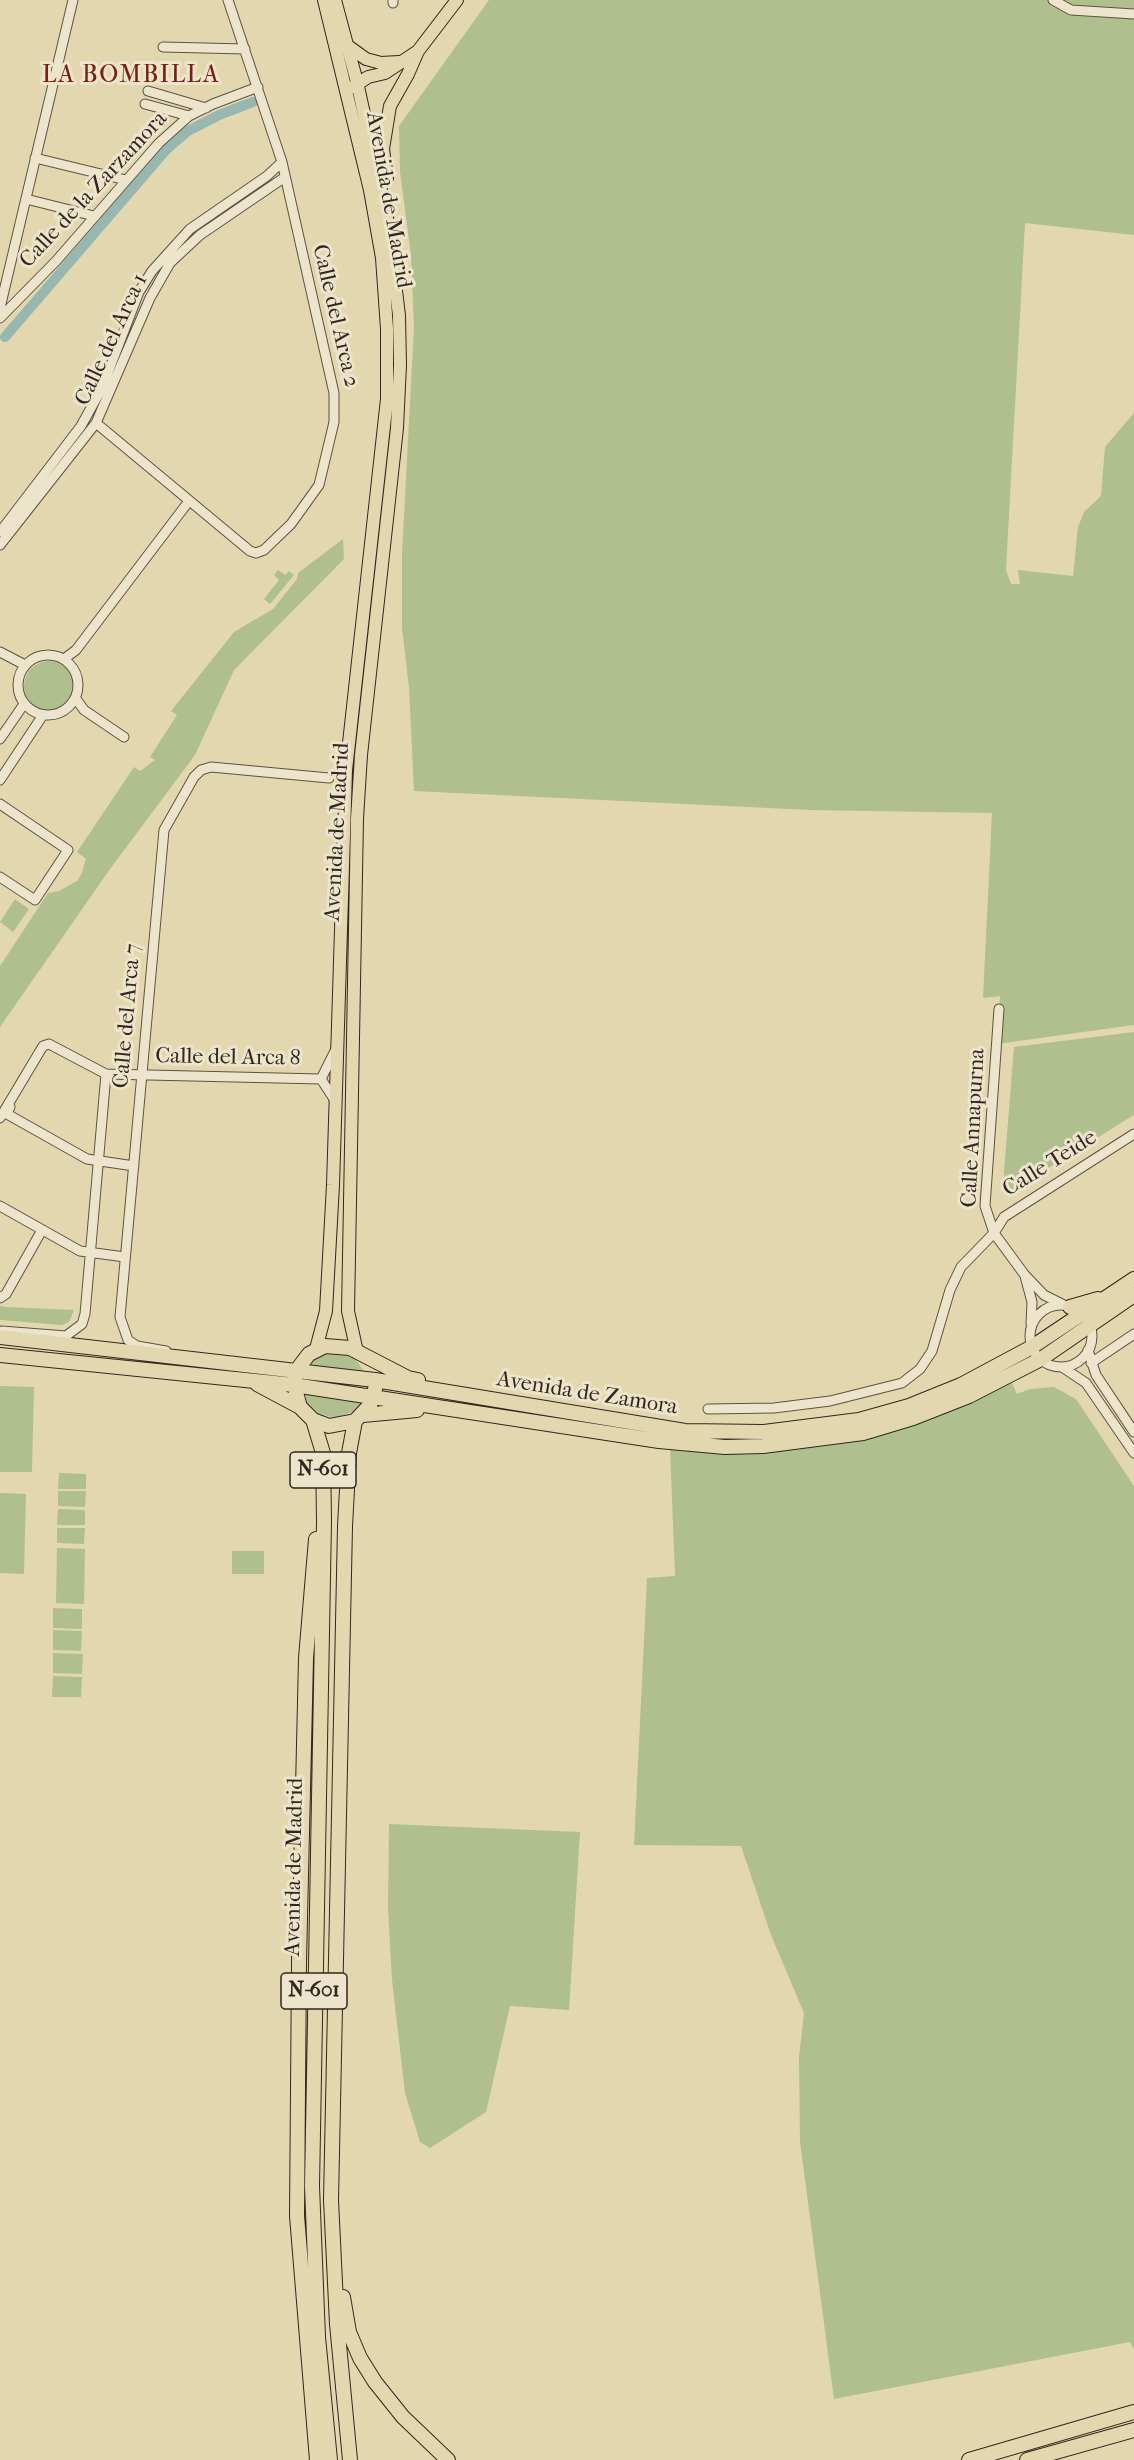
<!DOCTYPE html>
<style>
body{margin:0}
canvas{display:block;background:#e3d7af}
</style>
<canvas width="1134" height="2460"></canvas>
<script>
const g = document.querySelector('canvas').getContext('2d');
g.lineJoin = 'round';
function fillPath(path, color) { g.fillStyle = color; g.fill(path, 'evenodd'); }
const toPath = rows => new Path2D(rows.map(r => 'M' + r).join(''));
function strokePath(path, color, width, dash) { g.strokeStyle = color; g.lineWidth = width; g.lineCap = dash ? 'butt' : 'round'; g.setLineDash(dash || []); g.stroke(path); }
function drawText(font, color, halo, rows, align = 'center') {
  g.font = font + ' "IM FELL French Canon",serif'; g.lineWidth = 6; g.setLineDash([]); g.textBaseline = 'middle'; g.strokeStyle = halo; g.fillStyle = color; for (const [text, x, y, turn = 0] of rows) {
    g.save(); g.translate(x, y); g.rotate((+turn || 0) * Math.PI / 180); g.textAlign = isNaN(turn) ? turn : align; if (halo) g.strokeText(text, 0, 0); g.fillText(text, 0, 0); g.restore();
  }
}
fillPath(toPath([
 [489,0,1134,0,1134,235,1025,223,1006,570,1011,584,1020,584,1018,570,1073,576,1078,527,1084,512,1101,496,1105,447,1134,413,1134,1025,997,1044,1000,996,983,998,992,813,810,810,414,791,409,687,402,628,402,553,414,327,411,255,400,172,399,126],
 [343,539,344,559,234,670,195,755,110,869,0,1027,0,966,48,893,59,891,77,881,81,875,86,859,77,852,134,767,140,771,155,760,150,757,177,715,171,711,234,632,273,609,297,579,298,573],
 [278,570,285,575,289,571,294,575,270,604,264,599,279,580,274,575],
 '24 686a25 25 0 1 1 50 0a25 25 0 1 1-50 0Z',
 [15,899,29,909,13,932,0,922],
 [1134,1032,1134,1115,1005,1195,1004,1172,1014,1047],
 [0,1306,7,1307,74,1310,69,1322,62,1325,0,1320],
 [329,1351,348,1354,355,1358,367,1376,307,1367,310,1362],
 [1012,1383,1017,1394,1030,1389,1054,1387,1076,1399,1134,1486,1134,2350,1130,2342,834,2399,800,2142,799,2057,804,2013,771,1935,741,1846,634,1845,647,1578,675,1576,670,1448,702,1451,782,1451,849,1441,904,1427,956,1409],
 [0,1386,34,1387,32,1472,0,1472],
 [305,1391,365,1399,355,1411,335,1418,317,1413,307,1404],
 [59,1473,86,1474,86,1489,58,1489],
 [58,1491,86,1491,85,1507,58,1506],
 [0,1493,26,1494,24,1574,0,1573],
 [58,1509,85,1510,85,1525,57,1525],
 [57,1528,85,1528,84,1544,57,1543],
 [57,1548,85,1549,84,1604,56,1603],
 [232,1551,264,1551,264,1574,232,1574],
 [53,1608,82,1609,82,1629,53,1628],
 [53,1630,82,1631,81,1651,53,1650],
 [53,1653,83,1654,82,1674,53,1673],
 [53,1676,82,1677,81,1697,52,1697],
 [389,1824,580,1832,569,2010,510,2006,486,2112,430,2148,420,2142,405,2093,392,1980,388,1910]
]), '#afbf8e');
strokePath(toPath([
 [5,337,166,150,188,131,219,115,253,102]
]), '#96b8b1', 10);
const minor = toPath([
 [393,0,393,3],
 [1053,0,1071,10,1134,14],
 [163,47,245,49],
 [148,91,206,108],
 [145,104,189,116],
 [35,158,126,180],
 [26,199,94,216],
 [0,308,73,0],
 [0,318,56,261,159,143,189,116,213,104,258,87],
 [96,423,250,551,256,553,264,550,291,524,319,485,334,422,334,393,282,162,228,0],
 [0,532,81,426,102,388,139,292,152,271,190,229,267,176,282,162],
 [0,545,96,423,150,298,170,263,200,235,285,177],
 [0,652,25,665],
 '18 685a30 30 0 1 1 60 0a30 30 0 1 1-60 0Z',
 [64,659,76,650,189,501],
 [76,699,84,710,124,737],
 [0,739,24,704],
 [0,780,43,715],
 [0,804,68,850,35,900,0,877],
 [999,1009,985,1206,994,1233,1024,1274,1044,1295,1066,1306],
 [321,1079,336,1049],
 [321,1079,336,1102],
 [10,1107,7,1114,87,1159,134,1166],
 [0,1118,43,1046,49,1044,106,1074,321,1079],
 [0,1206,80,1251,125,1257],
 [1025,1276,1032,1302,1031,1324],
 [0,1298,6,1294,42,1230],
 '1030 1336a31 31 0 1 1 62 0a31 31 0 1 1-62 0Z',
 [2,1331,66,1336,82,1324,85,1314,106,1074],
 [1088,1350,1096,1375,1134,1432],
 [166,1351,137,1346,128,1340,120,1317,164,830,194,777,201,770,211,767,329,778],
 [1091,1363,1134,1334],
 [1062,1367,1086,1383,1134,1453],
 [708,1409,774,1408,830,1401,902,1383,920,1369,932,1351,950,1290,961,1267,994,1233,1004,1217,1134,1134]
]);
const major = toPath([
 [335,0,357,82,387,218,399,315,400,365,397,428,361,755,357,819,348,1311,357,1352],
 [348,46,366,59,381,63,399,62],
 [353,87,368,77,385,73,418,51],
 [387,178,383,149,390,106,408,74,418,51,457,0],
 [316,1349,326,1311,333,1185,346,770,387,399,387,329,382,258,370,190,324,0]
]);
const highway = toPath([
 [1070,1307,1098,1299],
 [0,1337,375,1380,685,1431,764,1432,859,1420,909,1406,961,1385,1032,1347,1134,1279],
 [0,1355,294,1385,659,1441,725,1447,763,1446,863,1433,913,1418,969,1396,1041,1359,1134,1295],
 [257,1384,300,1407,313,1420,329,1426,355,1421,370,1405,375,1389],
 [300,1407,294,1385,296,1371,309,1354,325,1346,350,1348,408,1378,418,1380],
 [363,1415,417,1410],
 [313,1420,323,1453,324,1521,312,2186,318,2337,330,2460],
 [316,1539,306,1658,299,1962,297,2216,317,2460],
 [343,2297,349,2332,360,2358,375,2382,403,2417,448,2460],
 [350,2460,337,2324,331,2200,345,1526,349,1453,355,1421],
 [969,2460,1134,2412],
 [1027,2460,1134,2430]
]);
strokePath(minor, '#5e5243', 11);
strokePath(major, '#32261f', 14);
strokePath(highway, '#32261f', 16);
strokePath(minor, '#ede5cb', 9);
strokePath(major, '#e3d7af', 12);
strokePath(highway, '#e3d7af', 14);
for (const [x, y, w] of [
 [323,1470,66],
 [314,1991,66]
]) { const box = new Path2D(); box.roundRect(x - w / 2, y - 18, w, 36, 4.5); g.fillStyle = '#ede5cb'; g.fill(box); strokePath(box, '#32261f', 1.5); }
drawText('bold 21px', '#32261f', null, [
 ["N-601",323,1470],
 ["N-601",314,1991]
]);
drawText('22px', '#32261f', '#ede5cb', [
 ["Calle de la Zarzamora",94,190,-47],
 ["Avenida de Madrid",388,200,80],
 ["Calle del Arca 2",335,316,77],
 ["Calle del Arca 1",112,340,-65],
 ["Avenida de Madrid",338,832,-87],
 ["Calle del Arca 7",128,1016,-85],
 ["Calle del Arca 8",228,1058,1],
 ["Calle Annapurna",974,1128,-87],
 ["Calle Teide",1050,1164,-32],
 ["Avenida de Zamora",587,1394,9],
 ["Avenida de Madrid",295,1867,-89]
]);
g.letterSpacing = '1.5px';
drawText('24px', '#7a1f14', '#ede5cb', [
 ["LA BOMBILLA",131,76]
]);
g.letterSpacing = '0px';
</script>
